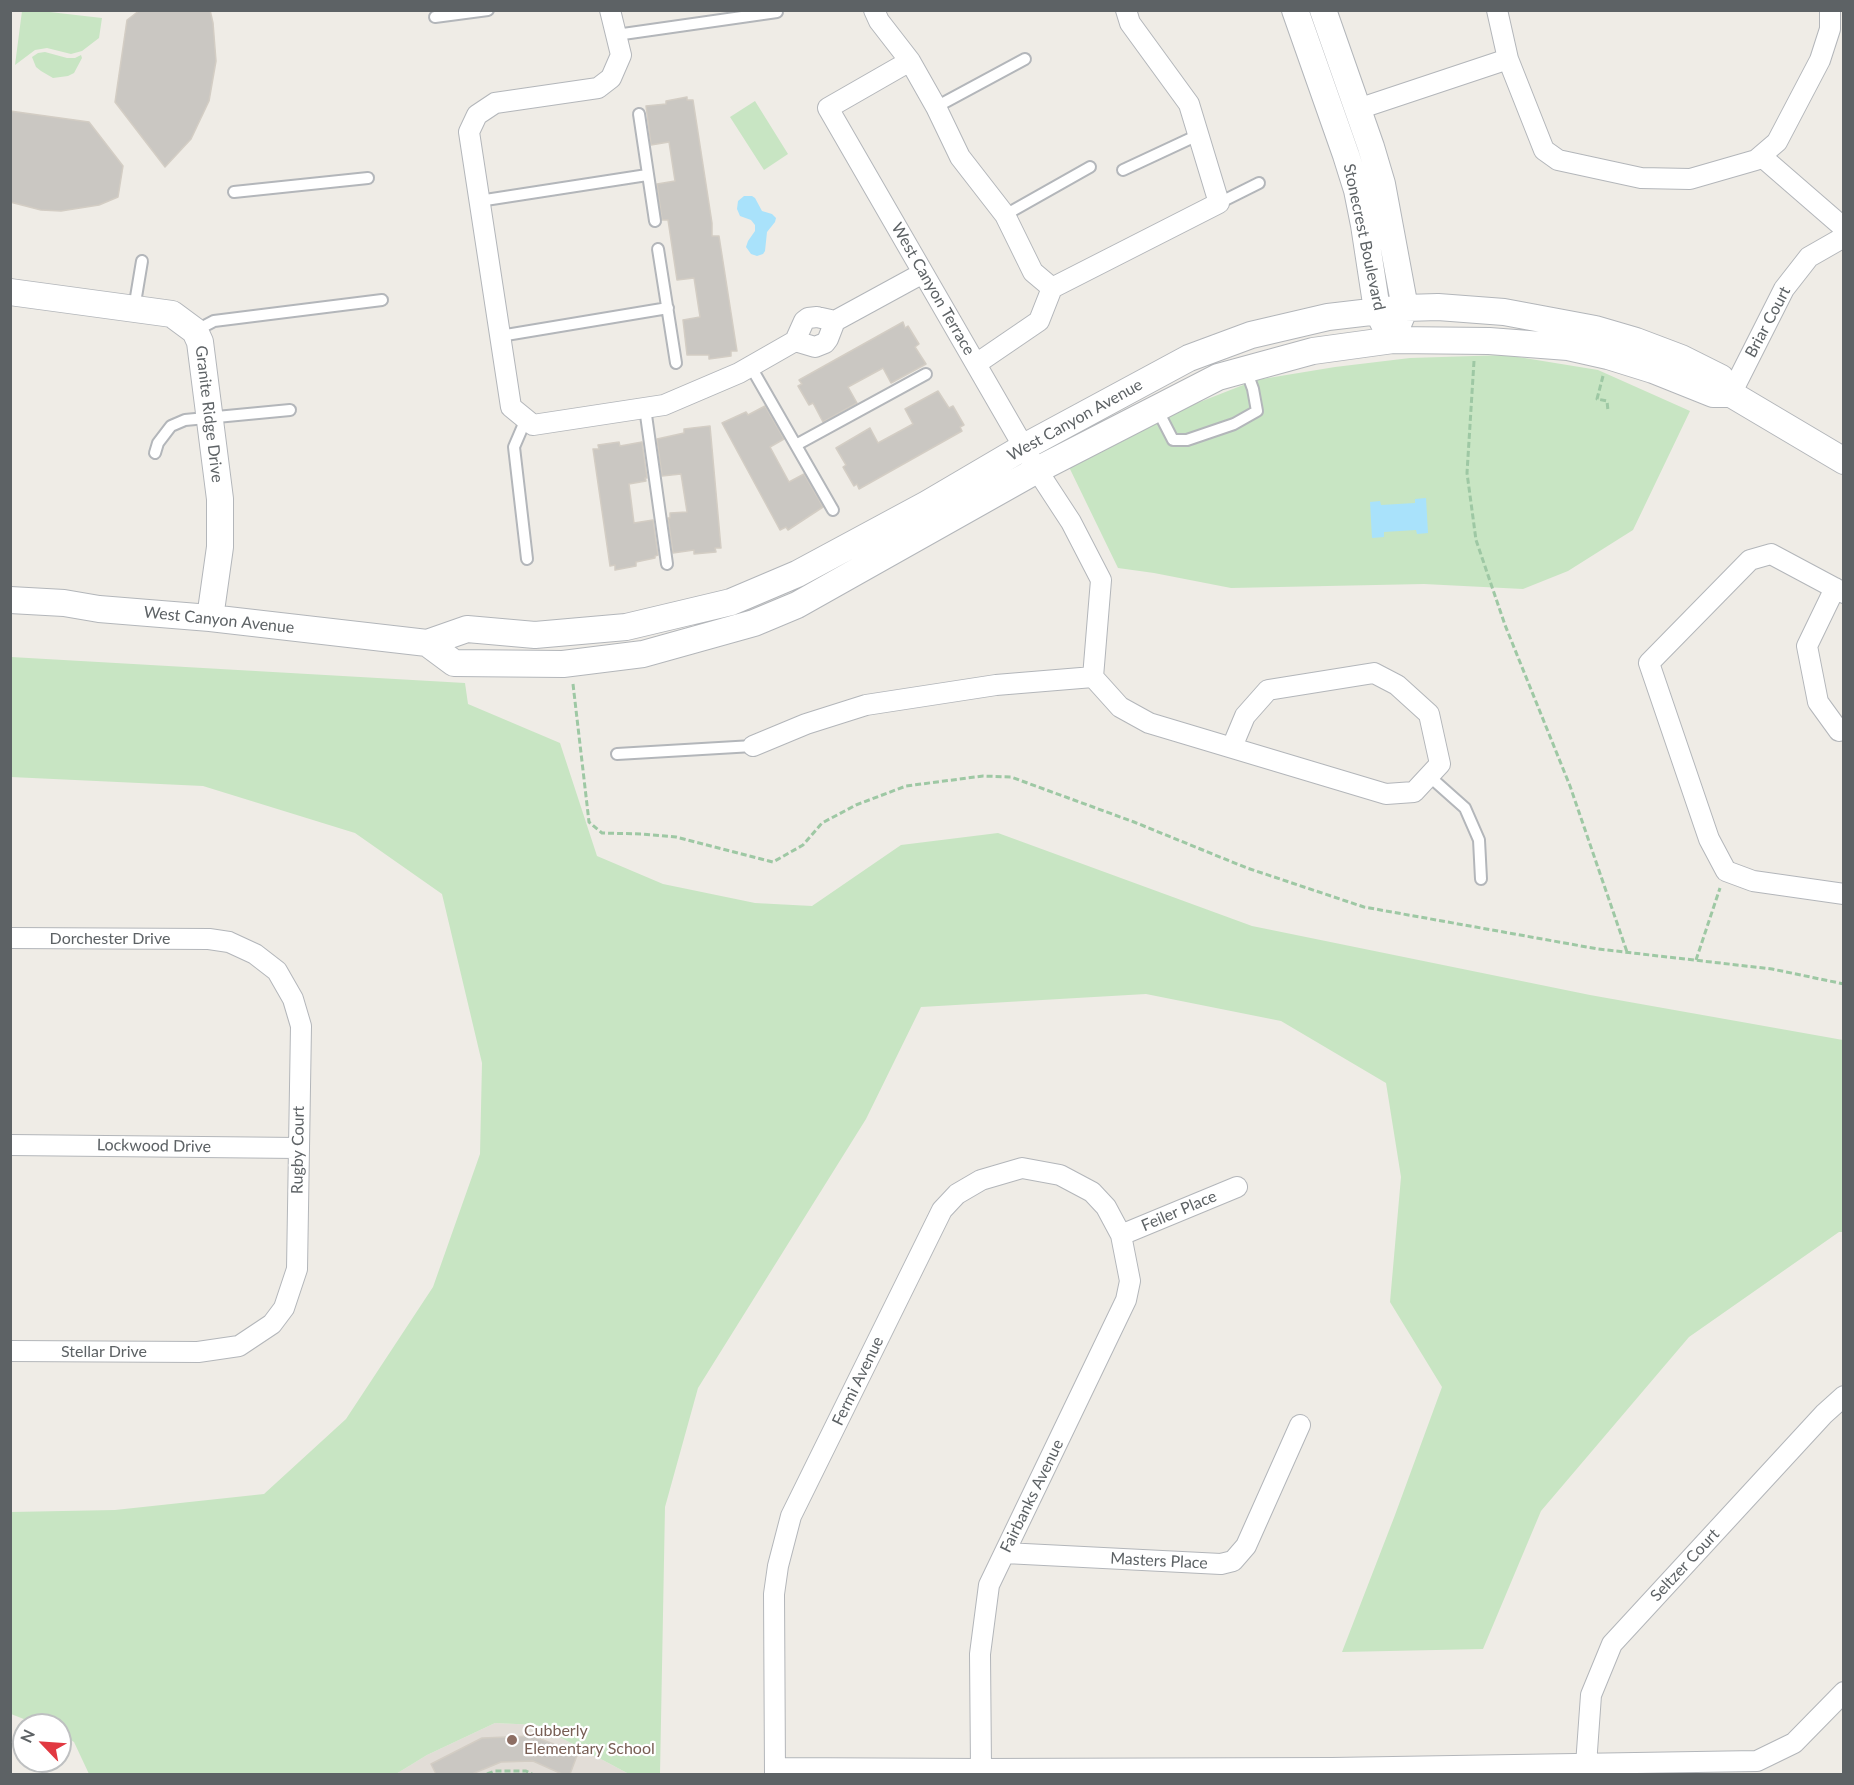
<!DOCTYPE html>
<style>
body{margin:0}
#map{position:relative;width:1854px;height:1785px;overflow:hidden;background:#efece6;font-family:Lato,sans-serif}
canvas{display:block}
.frame{position:absolute;inset:0;border:12px solid #5d6265;pointer-events:none}
.north{position:absolute;left:12px;top:1713px;width:60px;height:60px;box-sizing:border-box;background:#fff;border:2px solid #bec0c1;border-radius:50%;rotate:295deg;font-size:16px;font-weight:700;line-height:24px;text-align:center;color:#5d6265}
.north::after{content:'';display:block;margin:auto;width:21px;height:27px;background:#e13941;clip-path:polygon(50% 0,100% 100%,50% 72%,0 100%)}
</style>
<div id="map">
<canvas width="1854" height="1785"></canvas>
<div class="frame"></div>
<div class="north">N</div>
</div>
<script>
const g = document.querySelector('canvas').getContext('2d');
g.lineJoin = 'round';
function fillPath(path, color) { g.fillStyle = color; g.fill(path, 'evenodd'); }
const toPath = rows => new Path2D(rows.map(r => 'M' + r).join(''));
function strokePath(path, color, width, dash) { g.strokeStyle = color; g.lineWidth = width; g.lineCap = dash ? 'butt' : 'round'; g.setLineDash(dash || []); g.stroke(path); }
function drawText(font, color, halo, rows, align = 'center') {
  g.font = font + ' Lato,sans-serif'; g.lineWidth = 4.5; g.setLineDash([]); g.textBaseline = 'middle'; g.strokeStyle = halo; g.fillStyle = color; for (const [text, x, y, turn = 0] of rows) {
    g.save(); g.translate(x, y); g.rotate((+turn || 0) * Math.PI / 180); g.textAlign = isNaN(turn) ? turn : align; if (halo) g.strokeText(text, 0, 0); g.fillText(text, 0, 0); g.restore();
  }
}
fillPath(toPath([
 [495,1723,537,1725,629,1774,396,1774,427,1755]
]), '#e2ddd7');
fillPath(toPath([
 [22,11,41,11,102,18,99,38,82,51,71,54,47,48,35,50,15,65],
 [45,52,67,58,75,58,81,55,82,58,74,73,68,76,53,78,41,71,36,67,32,57,38,53],
 [755,101,788,154,764,170,730,117],
 [1506,355,1598,370,1690,411,1633,530,1568,571,1523,589,1424,584,1231,588,1154,573,1118,568,1069,467,1187,407,1256,380,1335,367,1410,358],
 [11,657,465,683,468,704,560,743,597,856,663,884,755,903,812,906,901,845,998,833,1252,926,1590,995,1843,1040,1843,1232,1839,1232,1689,1337,1541,1511,1483,1649,1342,1652,1395,1515,1442,1387,1390,1302,1401,1177,1386,1083,1281,1021,1146,994,921,1007,866,1119,698,1388,665,1507,660,1774,629,1774,537,1725,495,1723,427,1755,396,1774,89,1774,74,1742,60,1733,60,1725,39,1725,11,1714,11,1512,115,1510,264,1494,346,1419,433,1287,480,1154,482,1063,442,894,355,833,203,786,11,777]
]), '#c8e5c3');
fillPath(toPath([
 [744,196,752,196,755,198,762,211,772,214,776,218,775,222,767,232,765,251,763,254,757,256,751,254,746,247,748,241,755,231,755,225,751,220,740,216,737,209,738,201],
 [1426,498,1428,533,1417,534,1416,530,1384,532,1384,537,1372,538,1370,502,1380,501,1381,505,1415,503,1415,499]
]), '#a9e2fb');
const building = toPath([
 [140,10,210,10,213,23,216,61,209,101,191,139,165,167,115,102,127,20,140,10],
 [687,97,687,100,693,100,712,223,712,236,719,236,737,351,731,351,731,356,709,359,709,355,687,355,683,320,700,317,694,278,677,280,668,220,662,220,657,184,675,181,669,142,651,145,646,106,666,104,666,101,687,97],
 [10,111,89,122,123,166,118,197,99,205,61,211,41,210,10,202,10,111],
 [903,322,905,328,908,326,919,344,915,347,926,364,891,383,883,368,848,387,857,403,823,422,813,403,809,405,798,386,802,384,799,380,903,322],
 [938,391,949,408,953,406,964,425,960,427,962,431,859,489,857,484,854,486,843,467,846,465,836,448,870,428,878,443,913,424,905,409,938,391],
 [765,406,784,439,770,447,789,482,804,474,823,507,788,530,786,527,780,530,722,423,746,412,748,415,765,406],
 [710,426,721,548,715,548,716,552,694,554,694,550,673,553,668,518,670,518,670,513,687,512,681,474,662,476,657,439,684,433,684,429,710,426],
 [619,442,620,446,642,442,647,478,645,478,646,481,629,484,634,523,653,520,658,555,655,556,655,558,636,562,636,566,615,570,615,565,610,566,593,449,599,449,598,445,619,442],
 [532,1736,578,1753,570,1774,562,1774,533,1761,501,1762,472,1774,436,1774,431,1764,482,1738,532,1736]
]);
fillPath(building, '#cac7c2');
strokePath(building, '#d3cdc4', 1.5);
const service = toPath([
 [435,17,488,10],
 [616,35,777,12],
 [936,107,1025,59],
 [639,114,655,221],
 [1123,170,1198,135],
 [234,192,368,178],
 [479,201,647,175],
 [1219,203,1259,183],
 [1005,215,1090,167],
 [658,249,676,363],
 [134,309,142,261],
 [195,331,214,321,382,300],
 [500,336,668,308],
 [751,367,833,510],
 [645,408,667,564],
 [1157,409,1173,440,1187,440,1234,424,1257,411,1253,389,1246,370],
 [526,419,514,447,527,559],
 [796,445,926,374],
 [155,453,158,443,171,426,185,420,290,410],
 [617,754,753,746],
 [1429,776,1465,808,1479,840,1481,879]
]);
const minor = toPath([
 [610,10,621,55,611,78,598,88,495,103,477,115,469,132,511,407,533,425,664,405,739,373,795,341],
 [874,10,879,21,910,61,936,107,960,157,1005,215,1033,272,1052,288],
 [1497,10,1508,59,1544,150,1558,160,1641,178,1690,179,1756,160,1777,142,1820,60,1830,29,1830,10],
 [910,61,828,108,1037,470,1071,522,1101,580,1093,677,1120,707,1149,723,1386,794,1414,792,1440,764,1429,714,1397,685,1374,673,1268,690,1245,716,1232,747],
 [1358,109,1508,59],
 [1761,156,1844,228],
 [817,317,835,321,828,339,825,343,815,347,795,341,804,321,808,318,817,317],
 [835,321,923,273],
 [976,364,1039,321,1052,288,1219,203,1189,104,1130,23,1126,10],
 [1731,394,1784,289,1809,257,1844,237],
 [1835,588,1807,646,1818,702,1839,731],
 [1844,593,1771,554,1750,560,1649,663,1709,839,1726,871,1753,881,1844,894],
 [753,746,806,724,866,705,996,685,1093,677],
 [10,938,209,939,229,942,255,954,277,971,293,999,301,1026,297,1269,284,1308,272,1324,239,1346,198,1352,10,1351],
 [10,1145,298,1148],
 [1121,1235,1237,1187],
 [1005,1553,1221,1564,1233,1561,1246,1546,1300,1425],
 [1586,1765,1591,1695,1612,1644,1824,1414,1844,1396],
 [775,1768,981,1769,1332,1768,1757,1761,1794,1743,1844,1692],
 [775,1774,774,1594,778,1566,791,1516,942,1210,957,1194,981,1180,1022,1168,1060,1175,1092,1192,1106,1207,1121,1235,1130,1281,1126,1300,989,1585,980,1654,981,1769]
]);
const tertiary = toPath([
 [1295,10,1346,155,1357,190,1364,225,1377,310,1384,324],
 [1323,10,1371,147,1382,184,1405,308,1399,322],
 [10,292,172,314,195,331,200,342,220,499,220,547,210,618],
 [10,600,64,603,99,609,210,618,427,643,467,629,535,635,626,627,731,602,797,574,927,504,1024,447,1189,358,1251,335,1328,317,1405,308,1438,307,1504,312,1595,329,1636,341,1681,358,1721,378,1731,394,1844,461],
 [427,643,454,663,563,664,643,654,754,623,797,605,1037,470,1218,377,1313,351,1393,340,1489,341,1568,347,1608,356,1653,370,1713,394,1731,394]
]);
strokePath(service, '#b3b6ba', 14);
strokePath(minor, '#b3b6ba', 22);
strokePath(tertiary, '#b3b6ba', 28);
strokePath(toPath([
 [1474,361,1467,473,1476,540,1505,625,1570,786,1627,952],
 [1603,376,1597,399,1607,401,1608,411],
 [573,684,589,822,602,833,642,834,676,837,773,862,803,845,822,823,856,805,906,786,983,776,1011,777,1134,822,1247,868,1364,907,1598,949,1772,969,1844,984],
 [1696,960,1720,888],
 [487,1774,495,1771,526,1771,532,1774]
]), '#9ec8a4', 3, [6, 3]);
strokePath(service, '#fff', 10);
strokePath(minor, '#fff', 20);
strokePath(tertiary, '#fff', 26);
for (const [x, y, r, color] of [
 [512,1740,6,"#8d6e63"]
]) { const dot = new Path2D(); dot.arc(x, y, r, 0, 2 * Math.PI); g.fillStyle = color; g.fill(dot); strokePath(dot, '#fff', 2); }
drawText('16px', '#5d6265', '#fff', [
 ["Stonecrest Boulevard",1364,237,78],
 ["West Canyon Terrace",933,289,60],
 ["Briar Court",1768,322,-62],
 ["Granite Ridge Drive",209,414,83],
 ["West Canyon Avenue",1075,420,-29],
 ["West Canyon Avenue",219,620,6],
 ["Dorchester Drive",110,939],
 ["Lockwood Drive",154,1146,1],
 ["Rugby Court",298,1150,-89],
 ["Feiler Place",1179,1211,-23],
 ["Stellar Drive",104,1352],
 ["Fermi Avenue",858,1381,-64],
 ["Fairbanks Avenue",1032,1496,-64],
 ["Masters Place",1159,1561,3],
 ["Seltzer Court",1685,1565,-47]
]);
drawText('16px', '#785e54', '#fff', [
 ["Cubberly",524,1731],
 ["Elementary School",524,1749]
], 'left');
</script>
